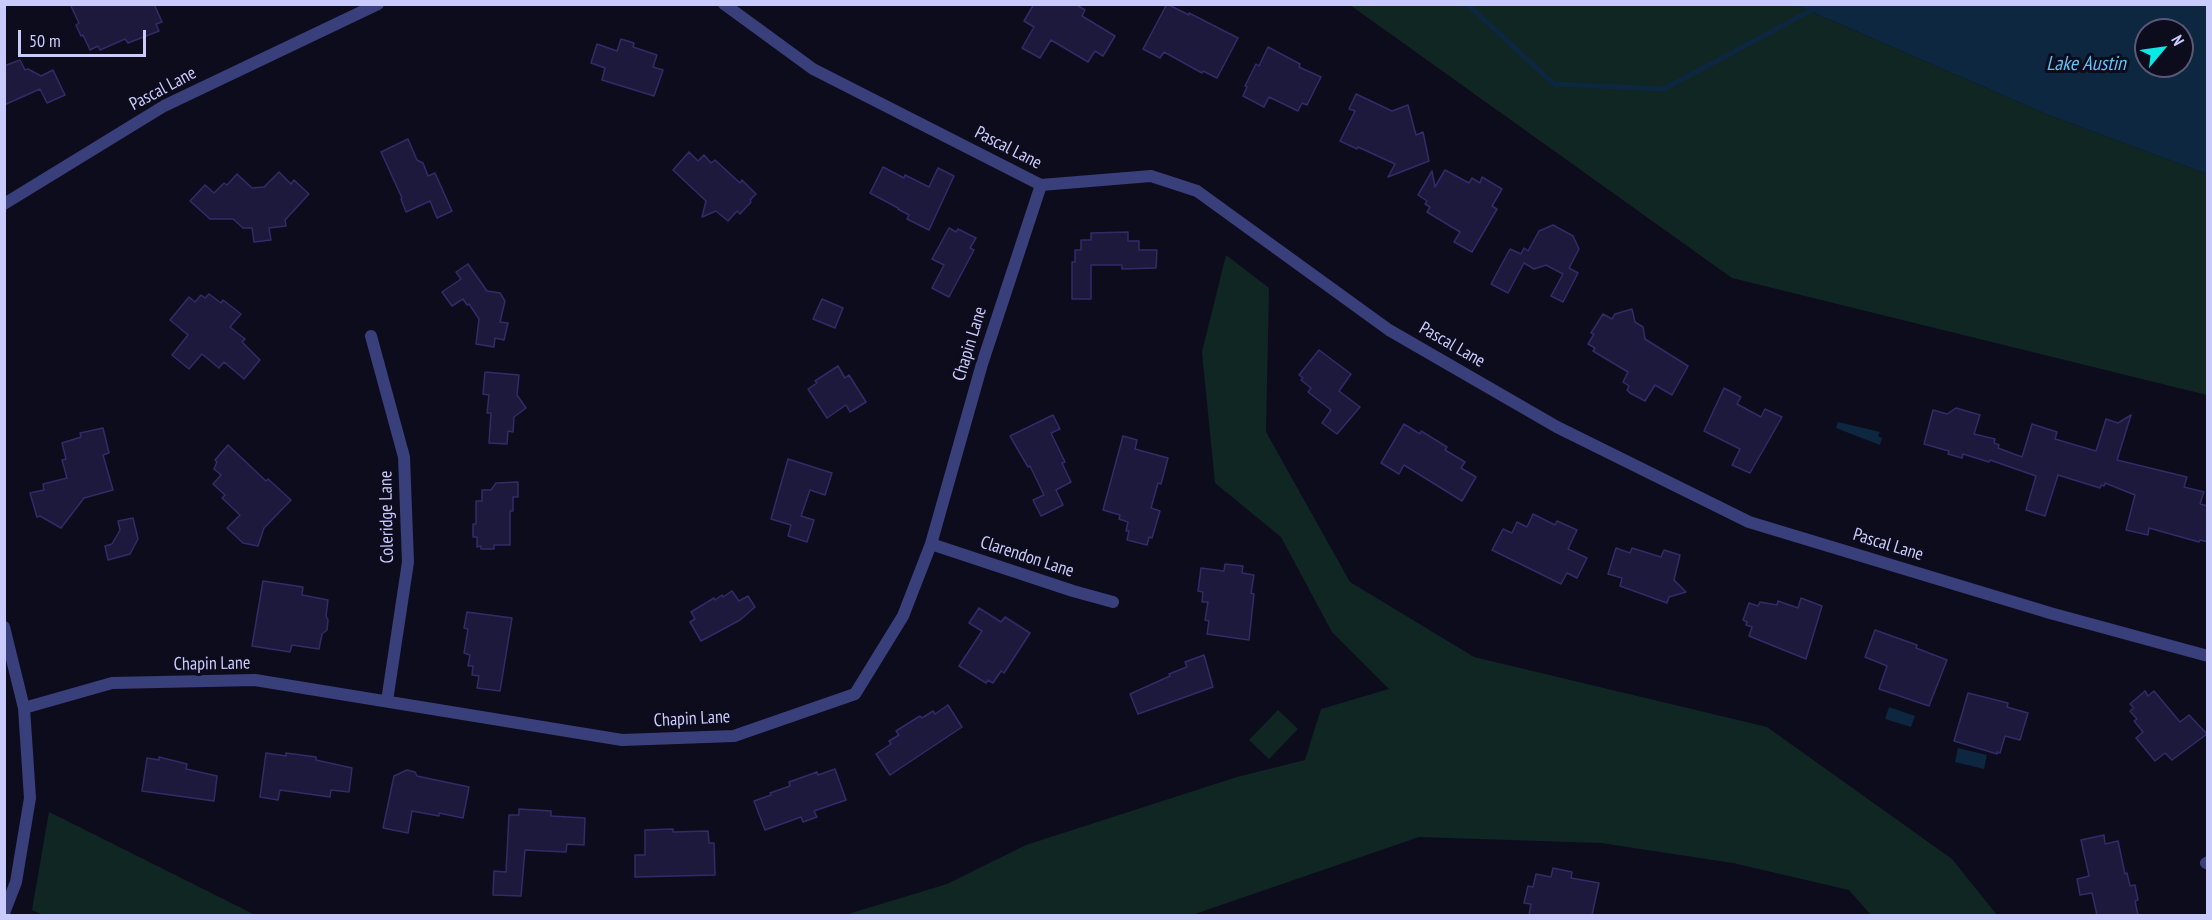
<!DOCTYPE html>
<style>
body{margin:0}
#map{position:relative;width:2212px;height:920px;overflow:hidden;background:#0d0c1d;font-family:"PT Sans Narrow",sans-serif}
canvas{display:block}
.frame{position:absolute;inset:0;border:6px solid #cacbfd;pointer-events:none}
.north{position:absolute;left:2134px;top:18px;width:60px;height:60px;box-sizing:border-box;background:#0d0c1d;border:2px solid #595877;border-radius:50%;rotate:61deg;font-size:16px;font-weight:700;line-height:24px;text-align:center;color:#cacbfd}
.north::after{content:'';display:block;margin:auto;width:21px;height:27px;background:#0ae9e5;clip-path:polygon(50% 0,100% 100%,50% 72%,0 100%)}
.scale{position:absolute;left:18px;top:30px;width:128px;height:27px;box-sizing:border-box;border:3px solid #cacbfd;border-top:0;padding-left:8px;font-size:18px;line-height:21px;white-space:nowrap;color:#cacbfd;-webkit-text-stroke:4px #0d0c1d;paint-order:stroke}
</style>
<div id="map">
<canvas width="2212" height="920"></canvas>
<div class="frame"></div>
<div class="north">N</div>
<div class="scale">50 m</div>
</div>
<script>
const g = document.querySelector('canvas').getContext('2d');
g.lineJoin = 'round';
function fillPath(path, color) { g.fillStyle = color; g.fill(path, 'evenodd'); }
const toPath = rows => new Path2D(rows.map(r => 'M' + r).join(''));
function strokePath(path, color, width, dash) { g.strokeStyle = color; g.lineWidth = width; g.lineCap = dash ? 'butt' : 'round'; g.setLineDash(dash || []); g.stroke(path); }
function drawText(font, color, halo, rows, align = 'center') {
  g.font = font + ' "PT Sans Narrow",sans-serif'; g.lineWidth = 6; g.setLineDash([]); g.textBaseline = 'middle'; g.strokeStyle = halo; g.fillStyle = color; for (const [text, x, y, turn = 0] of rows) {
    g.save(); g.translate(x, y); g.rotate((+turn || 0) * Math.PI / 180); g.textAlign = isNaN(turn) ? turn : align; if (halo) g.strokeText(text, 0, 0); g.fillText(text, 0, 0); g.restore();
  }
}
fillPath(toPath([
 [1350,5,1796,5,2046,114,2207,174,2207,395,1732,278],
 [1226,255,1269,288,1266,432,1350,582,1474,657,1767,727,1952,859,1997,915,1871,915,1849,890,1733,863,1601,843,1419,837,1192,915,845,915,947,884,1026,845,1237,777,1305,760,1321,709,1389,689,1332,632,1281,537,1215,483,1202,352],
 [1278,710,1298,729,1269,759,1249,740],
 [49,812,255,915,46,916,32,910]
]), '#102623');
fillPath(toPath([
 [1796,5,2207,5,2207,174,2046,114],
 [2146,30,2182,30,2182,66,2146,66],
 [1838,422,1880,432,1878,436,1882,438,1880,445,1836,428],
 [1889,707,1915,716,1911,727,1885,719],
 [1958,748,1987,755,1984,769,1955,762]
]), '#0d2740');
strokePath(toPath([
 [1467,4,1554,84,1664,89,1823,4]
]), '#0d2740', 5);
const building = toPath([
 [70,4,154,4,162,22,156,24,159,31,128,43,125,39,100,50,98,46,90,50,83,35,81,36,76,25,79,23,70,4],
 [1034,4,1075,4,1085,10,1082,16,1115,36,1103,56,1095,51,1088,62,1051,40,1040,58,1022,48,1034,27,1024,21,1034,4],
 [1167,4,1189,15,1189,13,1238,38,1217,78,1203,71,1202,73,1164,52,1160,58,1143,49,1167,4],
 [621,39,634,43,633,47,657,55,653,67,663,70,654,96,602,80,605,68,591,63,597,44,617,51,621,39],
 [1268,47,1300,64,1299,67,1321,77,1307,105,1302,103,1298,111,1269,97,1264,107,1243,96,1247,87,1245,86,1256,64,1259,66,1268,47],
 [20,60,25,70,28,69,41,76,53,70,65,95,47,103,40,89,4,105,4,66,20,60],
 [1356,94,1392,111,1408,105,1416,135,1423,132,1429,161,1388,177,1395,164,1358,147,1357,149,1340,141,1355,111,1349,109,1356,94],
 [408,139,417,160,423,163,428,176,435,173,452,211,437,218,430,201,406,212,401,199,402,198,381,152,408,139],
 [689,152,698,161,704,155,711,163,715,160,740,183,742,180,756,194,750,200,751,202,740,214,737,211,728,221,716,211,702,217,706,201,673,170,689,152],
 [883,167,904,178,905,175,929,187,938,168,954,176,929,230,907,219,909,215,898,209,898,208,870,193,883,167],
 [1445,170,1469,183,1472,178,1480,183,1482,177,1502,189,1492,206,1497,209,1472,252,1454,242,1460,232,1427,212,1430,207,1425,204,1427,201,1418,195,1432,171,1435,187,1445,170],
 [279,172,291,184,294,180,309,194,285,220,286,226,269,228,271,240,254,242,252,228,243,228,233,219,210,219,190,201,205,185,214,193,224,183,227,185,237,174,252,188,264,187,279,172],
 [1553,225,1573,236,1579,249,1569,268,1578,273,1563,302,1551,296,1563,274,1546,265,1534,269,1524,263,1508,293,1491,284,1510,249,1521,254,1524,248,1528,251,1539,231,1553,225],
 [949,228,956,232,958,229,976,238,970,248,974,250,949,297,932,288,944,265,932,259,949,228],
 [1128,232,1128,241,1139,241,1139,250,1157,250,1156,268,1122,269,1122,265,1091,265,1091,299,1072,299,1072,262,1075,262,1075,250,1081,250,1081,240,1091,240,1091,233,1128,232],
 [468,264,487,291,500,293,505,301,500,322,508,323,504,340,495,338,494,347,476,344,479,319,469,304,467,305,463,299,452,306,442,292,461,279,456,272,468,264],
 [209,294,221,303,223,300,241,314,230,327,245,339,242,342,260,360,244,379,224,362,219,368,202,354,189,369,172,355,188,335,170,320,189,297,195,302,201,295,205,298,209,294],
 [822,299,843,308,835,328,813,319,822,299],
 [1632,309,1635,322,1643,327,1645,339,1688,366,1672,395,1655,385,1645,401,1630,393,1627,390,1629,386,1623,382,1628,372,1593,351,1595,348,1588,344,1594,334,1591,333,1603,314,1612,319,1615,314,1632,309],
 [1319,350,1351,374,1339,391,1360,407,1337,434,1322,423,1331,410,1308,392,1311,388,1301,380,1303,378,1299,375,1319,350],
 [838,366,845,378,849,375,866,402,850,412,846,405,827,418,808,389,817,383,815,381,838,366],
 [485,372,519,375,517,395,526,408,514,417,513,432,508,431,507,444,489,443,491,413,487,413,489,395,483,394,485,372],
 [1724,388,1741,397,1737,404,1761,417,1765,409,1782,417,1750,473,1732,465,1740,449,1704,431,1724,388],
 [1956,408,1980,415,1974,434,1995,439,1994,443,1999,445,1998,448,2022,457,2032,424,2057,432,2055,439,2096,451,2106,419,2118,423,2131,415,2117,460,2187,477,2184,487,2204,492,2200,504,2208,506,2208,542,2200,540,2199,542,2149,528,2148,535,2126,530,2135,495,2105,483,2104,486,2101,485,2100,488,2058,475,2045,516,2026,510,2036,476,1990,460,1989,462,1963,454,1962,458,1948,454,1949,451,1924,444,1933,410,1947,414,1956,408],
 [1053,415,1060,429,1051,433,1065,462,1062,463,1071,482,1056,490,1063,505,1041,516,1033,500,1044,495,1030,466,1028,467,1010,436,1053,415],
 [1404,424,1420,434,1421,431,1447,447,1445,450,1465,462,1461,468,1476,477,1462,501,1404,465,1399,474,1381,463,1404,424],
 [103,428,109,453,103,455,113,490,84,498,61,528,40,516,37,517,30,493,44,490,43,484,67,478,62,460,66,459,62,443,81,437,80,433,103,428],
 [1123,436,1137,440,1135,449,1168,458,1161,484,1158,483,1151,508,1160,511,1152,538,1149,537,1147,545,1127,540,1129,531,1126,531,1128,522,1119,519,1120,515,1103,510,1123,436],
 [228,445,266,481,268,479,291,500,264,528,258,546,243,543,227,528,240,515,222,498,225,495,213,484,221,475,214,469,217,462,215,460,228,445],
 [788,459,832,473,825,495,810,490,801,516,814,520,807,542,788,536,791,525,771,519,788,459],
 [518,482,518,497,513,497,513,511,510,511,510,545,494,545,494,549,481,549,481,546,477,547,477,537,473,537,473,524,476,524,476,501,482,501,482,490,491,490,496,483,518,482],
 [1533,514,1555,525,1557,521,1577,530,1568,549,1587,558,1577,578,1567,573,1561,584,1492,550,1503,529,1512,533,1517,522,1527,527,1533,514],
 [133,518,138,539,130,554,108,560,105,546,112,544,120,530,118,521,133,518],
 [1616,548,1630,553,1632,548,1661,557,1664,550,1680,555,1674,580,1686,592,1669,597,1667,603,1620,586,1622,578,1608,574,1616,548],
 [1225,564,1243,566,1242,573,1254,575,1251,593,1254,594,1249,640,1207,634,1209,621,1205,620,1208,602,1202,602,1203,592,1198,591,1201,568,1224,571,1225,564],
 [263,581,303,587,302,595,328,600,326,616,328,620,327,630,322,634,319,649,292,645,290,652,252,646,263,581],
 [732,591,739,601,748,596,755,607,740,620,701,641,690,622,695,619,691,612,714,598,715,600,722,595,723,597,732,591],
 [1801,598,1822,606,1806,659,1749,636,1752,627,1746,625,1747,622,1743,620,1749,603,1758,606,1760,602,1777,605,1778,601,1798,608,1801,598],
 [979,608,1001,622,1005,617,1030,633,1004,673,1001,671,993,683,988,680,986,683,959,666,982,631,969,623,979,608],
 [467,612,512,618,500,691,477,688,479,676,472,675,473,666,468,666,470,655,464,653,468,629,464,628,467,612],
 [1875,630,1917,645,1916,648,1947,660,1929,706,1879,689,1887,666,1865,657,1875,630],
 [1204,655,1213,687,1138,714,1130,694,1170,676,1169,674,1187,667,1185,662,1204,655],
 [2145,691,2148,696,2154,691,2180,722,2189,715,2207,734,2172,760,2165,753,2155,761,2136,738,2143,732,2134,721,2137,719,2130,711,2134,708,2130,704,2145,691],
 [1968,693,2008,703,2007,707,2028,713,2020,740,2005,736,2000,753,1997,752,1997,754,1954,741,1968,693],
 [948,705,962,727,890,775,876,754,891,744,889,741,899,735,896,731,920,716,922,718,933,711,935,714,948,705],
 [266,753,286,756,286,753,316,757,316,760,352,768,349,792,331,790,330,797,280,790,278,800,260,797,266,753],
 [159,757,187,764,186,769,217,776,214,801,142,791,147,758,159,760,159,757],
 [835,769,846,800,814,811,817,817,803,822,801,817,765,830,754,801,771,795,770,793,790,786,789,782,817,772,818,775,835,769],
 [407,770,415,772,417,776,469,787,463,818,439,813,439,816,412,811,408,833,383,828,394,776,407,770],
 [519,809,551,811,551,816,585,818,584,845,567,844,566,852,525,850,521,896,493,895,494,871,506,872,509,815,519,815,519,809],
 [673,829,673,832,708,831,709,843,714,843,715,875,635,877,635,855,645,855,645,830,673,829],
 [2104,835,2105,844,2118,841,2125,874,2127,873,2130,886,2135,885,2138,900,2135,901,2138,915,2097,915,2092,893,2080,895,2077,879,2089,876,2081,840,2104,835],
 [1553,868,1572,872,1571,878,1599,883,1592,915,1529,915,1531,904,1524,903,1528,886,1533,887,1536,874,1551,877,1553,868]
]);
fillPath(building, '#1c193d');
strokePath(building, '#312c68', 1.5);
strokePath(toPath([
 [724,4,813,69,1041,185,1151,176,1197,191,1389,330,1557,427,1749,522,2050,613,2208,656],
 [4,204,164,106,378,4],
 [371,336,404,457,408,562,387,701],
 [931,544,1073,591,1113,602],
 [4,627,24,708,30,798,16,882,4,913],
 [24,708,112,683,255,680,622,740,734,736,855,694,903,616,931,544,982,364,1041,185],
 [2206,863,2208,862]
]), '#393f7a', 12);
drawText('18px', '#cacbfd', '#0d0c1d', [
 ["Pascal Lane",163,89,-28],
 ["Pascal Lane",1008,148,27],
 ["Chapin Lane",970,344,-73],
 ["Pascal Lane",1452,345,30],
 ["Coleridge Lane",387,517,-91],
 ["Pascal Lane",1888,545,17],
 ["Clarendon Lane",1027,557,18],
 ["Chapin Lane",212,664,-1],
 ["Chapin Lane",692,719,-3]
]);
drawText('italic 20px', '#5dc3f8', '#0d0c1d', [
 ["Lake Austin",2086,64]
]);
</script>
